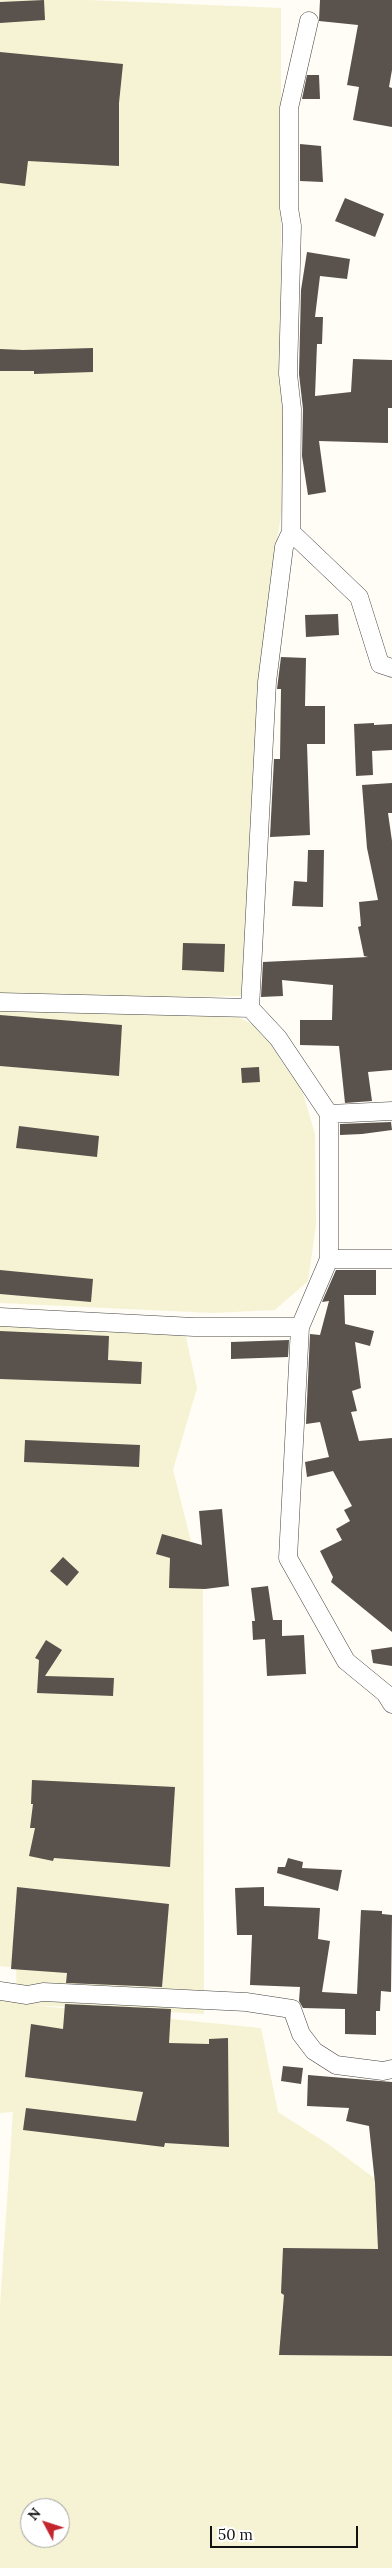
<!DOCTYPE html>
<style>
body{margin:0}
#map{position:relative;width:392px;height:2568px;overflow:hidden;background:#fffdf5;font-family:Lora,serif}
canvas{display:block}
.north{position:absolute;left:20px;top:2498px;width:50px;height:50px;box-sizing:border-box;background:#fff;border:1px solid #a0a0a0;border-radius:50%;rotate:310deg;font-size:14px;font-weight:700;line-height:20px;text-align:center;color:#111}
.north::after{content:'';display:block;margin:auto;width:18px;height:22px;background:#c4262e;clip-path:polygon(50% 0,100% 100%,50% 72%,0 100%)}
.scale{position:absolute;left:210px;top:2526px;width:148px;height:22px;box-sizing:border-box;border:2px solid #111;border-top:0;padding-left:6px;font-size:15px;line-height:18px;white-space:nowrap;color:#111;-webkit-text-stroke:4px #fff;paint-order:stroke}
</style>
<div id="map">
<canvas width="392" height="2568"></canvas>
<div class="north">N</div>
<div class="scale">50 m</div>
</div>
<script>
const g = document.querySelector('canvas').getContext('2d');
g.lineJoin = 'round';
function fillPath(path, color) { g.fillStyle = color; g.fill(path, 'evenodd'); }
const toPath = rows => new Path2D(rows.map(r => 'M' + r).join(''));
function strokePath(path, color, width, dash) { g.strokeStyle = color; g.lineWidth = width; g.lineCap = dash ? 'butt' : 'round'; g.setLineDash(dash || []); g.stroke(path); }
fillPath(toPath([
 [0,0,89,0,281,8,281,275,287,479,277,540,249,996,0,1000],
 [0,1009,238,1017,288,1043,315,1134,316,1225,308,1281,275,1310,213,1313,0,1303],
 [0,1323,185,1332,197,1388,173,1470,203,1589,204,2014,32,2005,261,2028,278,2112,328,2144,392,2191,392,2568,0,2568,0,2305,13,2112,0,2113,0,1993,17,2003,16,1968,0,1966],
 [30,2508,60,2508,60,2538,30,2538]
]), '#f6f3d4');
fillPath(toPath([
 [44,0,45,20,0,23,0,2],
 [320,0,392,0,392,70,389,87,392,88,392,127,353,120,359,87,347,85,358,25,319,21],
 [0,52,123,64,119,103,119,166,28,161,25,186,0,183],
 [307,75,319,75,320,99,302,99],
 [300,144,321,146,323,182,300,181],
 [345,198,384,214,375,237,335,221],
 [307,252,350,259,347,279,320,276,315,317,323,317,322,344,317,344,315,396,351,392,353,359,392,360,392,408,388,408,388,443,319,441,326,492,308,495,302,456,303,409,299,374,301,290],
 [93,348,93,372,34,374,34,371,0,371,0,349,23,350],
 [338,614,339,635,306,637,305,615],
 [281,657,306,658,305,706,325,706,325,744,307,744,310,835,270,837,274,759,280,759,281,689,277,689],
 [374,723,374,725,392,724,392,750,372,751,373,775,356,776,354,724],
 [392,783,392,813,388,813,392,841,392,1070,368,1072,372,1101,345,1103,339,1046,300,1045,300,1020,332,1020,333,985,282,980,283,996,261,997,263,962,368,957,364,956,358,927,361,926,359,902,378,900,367,848,362,785],
 [308,850,324,850,323,907,292,906,294,881,307,882],
 [183,943,225,944,224,972,182,970],
 [0,1015,122,1025,119,1076,0,1066],
 [259,1067,260,1082,242,1083,241,1068],
 [391,1122,392,1130,362,1134,340,1135,340,1124],
 [19,1126,99,1136,97,1157,16,1148],
 [0,1270,93,1279,91,1302,0,1294],
 [336,1270,376,1270,376,1295,344,1295,345,1324,374,1331,370,1346,355,1342,361,1388,352,1391,357,1411,351,1412,359,1441,392,1438,392,1632,331,1582,333,1577,320,1551,342,1540,336,1529,350,1521,344,1510,352,1506,333,1471,307,1477,305,1462,329,1457,320,1422,306,1424,310,1334,320,1335,329,1301,322,1302],
 [0,1331,109,1336,108,1360,142,1362,141,1384,0,1379],
 [289,1340,288,1357,231,1359,231,1342],
 [25,1440,140,1445,139,1467,24,1462],
 [222,1509,229,1586,205,1589,169,1588,170,1558,156,1554,162,1534,202,1545,199,1511],
 [63,1557,79,1572,67,1586,50,1571],
 [268,1586,273,1620,282,1620,282,1636,304,1635,306,1674,267,1676,265,1639,253,1640,252,1621,255,1621,251,1588],
 [46,1640,62,1650,45,1676,114,1678,113,1696,37,1693,39,1660,35,1658],
 [392,1647,392,1666,373,1663,371,1650],
 [32,1780,175,1787,170,1867,54,1858,53,1861,29,1856,35,1828,30,1828,33,1804,31,1804],
 [288,1858,303,1862,302,1868,342,1870,338,1891,277,1873,278,1867,285,1867],
 [17,1887,169,1904,162,1987,66,1983,67,1973,11,1969],
 [264,1887,264,1906,320,1908,318,1939,330,1941,322,1992,357,1994,361,1910,382,1911,382,1914,392,1915,391,1992,381,1991,380,2011,376,2011,376,2035,345,2034,345,2009,303,2008,299,2001,300,1987,250,1985,252,1935,237,1935,235,1888],
 [65,2004,171,2009,169,2043,209,2044,209,2039,228,2038,229,2147,165,2143,164,2147,23,2130,26,2108,136,2121,143,2092,25,2077,31,2024,63,2029],
 [283,2066,303,2068,301,2084,281,2081],
 [308,2075,392,2082,392,2356,279,2355,284,2295,281,2293,283,2248,378,2249,375,2183,369,2126,346,2121,349,2108,307,2106]
]), '#5a524d');
const minor = toPath([
 [309,21,289,108,289,208,292,226,288,374,292,409,291,532,284,547,267,682,250,1008,278,1038,329,1114,329,1259,300,1327,288,1558,346,1661,385,1693,392,1704],
 [291,532,359,597,380,664,392,668],
 [0,1002,250,1008],
 [329,1114,392,1111],
 [329,1259,392,1259],
 [0,1317,194,1327,300,1327],
 [0,1991,27,1995,43,1992,246,2002,292,2009,301,2034,314,2051,336,2065,383,2071,392,2069]
]);
strokePath(minor, '#444', 19);
strokePath(minor, '#fff', 18);
</script>
